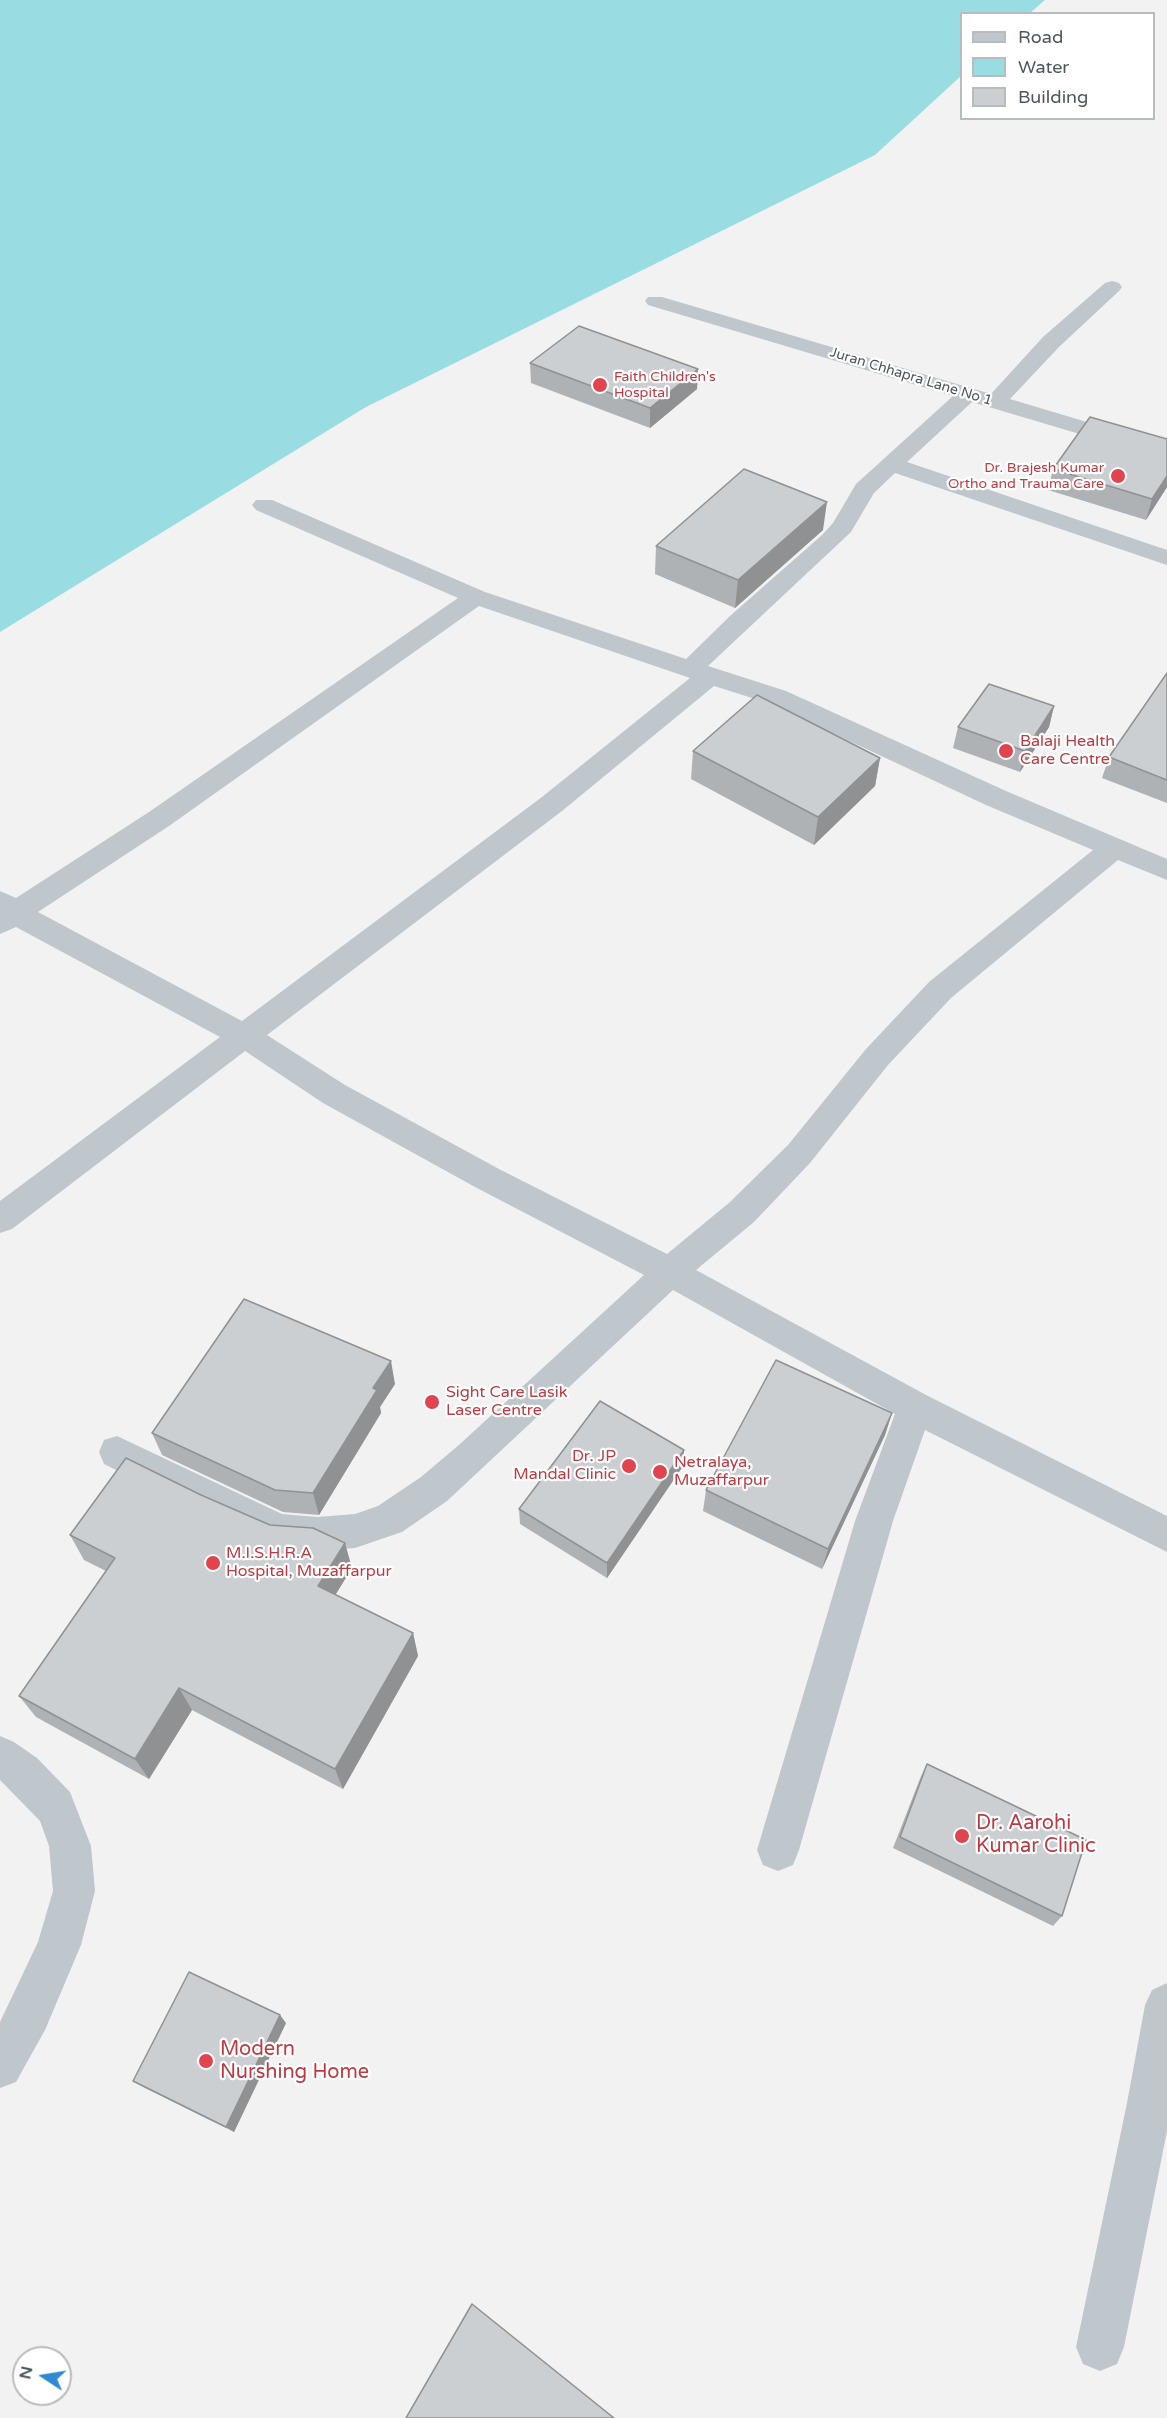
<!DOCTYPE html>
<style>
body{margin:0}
#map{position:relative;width:1167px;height:2418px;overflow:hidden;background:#f3f2f2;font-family:"Varela Round",sans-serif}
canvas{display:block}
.legend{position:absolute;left:960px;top:12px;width:195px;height:108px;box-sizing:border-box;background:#fff;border:2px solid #b7bcbe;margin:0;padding:8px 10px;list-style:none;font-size:18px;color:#4b575d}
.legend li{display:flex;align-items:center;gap:12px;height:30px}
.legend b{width:30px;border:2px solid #b7bcbe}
.north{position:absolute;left:12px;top:2346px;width:60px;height:60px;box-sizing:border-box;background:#fff;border:2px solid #b7bcbe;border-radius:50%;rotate:282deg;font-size:16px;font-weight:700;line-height:24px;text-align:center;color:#4b575d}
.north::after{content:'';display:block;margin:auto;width:21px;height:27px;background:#2f8ad0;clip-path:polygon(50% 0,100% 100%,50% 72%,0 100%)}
</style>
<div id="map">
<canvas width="1167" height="2418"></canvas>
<ul class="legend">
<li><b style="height:8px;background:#bfc7cc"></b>Road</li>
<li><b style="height:16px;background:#99dde3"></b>Water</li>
<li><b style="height:16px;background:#cccfd2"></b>Building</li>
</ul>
<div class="north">N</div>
</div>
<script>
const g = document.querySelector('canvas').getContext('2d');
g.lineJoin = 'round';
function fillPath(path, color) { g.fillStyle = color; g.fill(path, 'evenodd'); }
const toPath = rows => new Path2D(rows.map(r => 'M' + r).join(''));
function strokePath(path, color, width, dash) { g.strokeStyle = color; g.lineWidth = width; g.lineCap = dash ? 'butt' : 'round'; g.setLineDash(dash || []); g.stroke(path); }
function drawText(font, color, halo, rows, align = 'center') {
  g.font = font + ' "Varela Round",sans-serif'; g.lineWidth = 4.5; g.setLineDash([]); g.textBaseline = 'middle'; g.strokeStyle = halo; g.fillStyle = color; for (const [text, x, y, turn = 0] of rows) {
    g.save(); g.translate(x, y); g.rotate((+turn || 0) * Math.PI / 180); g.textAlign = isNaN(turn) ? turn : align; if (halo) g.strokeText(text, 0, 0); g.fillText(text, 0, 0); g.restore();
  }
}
fillPath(toPath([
 [0,0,1045,0,1030,13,962,14,961,76,875,155,366,407,0,632]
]), '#99dde3');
fillPath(toPath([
 [1112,281,1119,283,1122,287,1119,291,1059,347,1010,399,1167,446,1167,460,972,402,907,462,1167,550,1167,565,895,473,874,493,851,532,708,666,786,691,1006,791,1167,859,1167,880,1118,860,951,998,888,1065,810,1163,754,1222,696,1270,928,1396,1167,1516,1167,1552,925,1430,893,1521,799,1850,793,1865,778,1871,763,1865,757,1850,855,1521,895,1414,673,1290,447,1501,402,1532,355,1548,317,1551,280,1548,213,1519,104,1464,99,1452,104,1440,117,1436,282,1514,317,1517,355,1514,378,1506,421,1477,460,1444,644,1275,475,1187,323,1103,245,1051,12,1229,0,1233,0,1201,220,1037,16,927,0,934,0,891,16,898,149,812,458,598,256,510,252,505,256,500,272,500,485,592,686,659,730,616,822,535,833,523,856,484,953,396,648,305,645,301,648,297,662,297,991,394,1043,337,1105,283,1112,281],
 [479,606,690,678,542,797,242,1021,38,912,169,826,479,606],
 [714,686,768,703,986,805,1093,850,929,982,866,1049,788,1145,730,1202,667,1254,499,1169,345,1085,267,1035,562,811,714,686],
 [0,1736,14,1742,37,1758,70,1792,91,1846,95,1891,81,1945,45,2030,16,2082,0,2088,0,2022,38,1942,53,1891,49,1846,40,1821,0,1780,0,1736],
 [1167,1983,1167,2131,1124,2347,1117,2364,1100,2371,1083,2364,1076,2347,1127,2103,1145,2005,1152,1990,1167,1983]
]), '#bfc7cc');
fillPath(toPath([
 [530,363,698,369,697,389,650,428,531,383],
 [1167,439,1167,487,1146,520,1048,490,1053,469],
 [823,530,735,608,655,574,656,546],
 [1167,673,1167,803,1102,778,1109,757],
 [1054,706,1049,727,1020,772,953,748,958,727],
 [693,751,880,758,875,786,814,845,691,779],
 [395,1384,380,1407,381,1413,319,1515,283,1512,162,1455,152,1433],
 [892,1413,885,1435,822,1569,703,1511,706,1490],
 [684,1450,683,1466,607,1578,520,1524,519,1509],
 [201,1495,352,1568,335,1595,413,1633,418,1656,343,1789,192,1710,149,1779,36,1717,19,1696,106,1571,84,1560,70,1535],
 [927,1764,1062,1916,1053,1926,893,1848,921,1776],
 [286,2023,234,2132,143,2087,133,2081]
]), '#afb2b5');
fillPath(toPath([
 [698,369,697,389,650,428,650,408],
 [1167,476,1167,487,1146,520,1152,499],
 [827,502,823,530,735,608,738,580],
 [1054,706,1049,727,1020,772,1025,751],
 [880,758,875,786,814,845,818,817],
 [391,1361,395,1384,380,1407,381,1413,319,1515,313,1493,373,1388],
 [892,1413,885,1435,822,1569,828,1549],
 [684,1450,683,1466,607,1578,607,1563],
 [345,1543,352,1568,326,1610,318,1586],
 [413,1633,418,1656,343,1789,335,1769],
 [179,1688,192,1710,149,1779,135,1759],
 [280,2015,286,2023,234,2132,226,2127]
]), '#8f9193');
const building = toPath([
 [579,326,698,369,650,408,530,363,579,326],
 [1090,417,1167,439,1167,476,1152,499,1053,469,1090,417],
 [744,469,827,502,738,580,656,546,744,469],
 [1167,673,1167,780,1109,757,1167,673],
 [989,684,1054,706,1025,751,958,727,989,684],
 [757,695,880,758,818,817,693,751,757,695],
 [244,1299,391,1361,373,1388,377,1390,313,1493,275,1490,152,1433,244,1299],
 [776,1360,892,1413,828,1549,706,1490,776,1360],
 [600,1401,684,1450,607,1563,519,1509,600,1401],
 [126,1458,201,1495,270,1525,313,1528,345,1543,318,1586,413,1633,335,1769,179,1688,135,1759,19,1696,115,1558,70,1535,126,1458],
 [927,1764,1086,1840,1062,1916,900,1837,927,1764],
 [189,1972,280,2015,226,2127,133,2081,189,1972],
 [472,2304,614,2418,406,2418,472,2304]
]);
fillPath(building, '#cccfd2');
strokePath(building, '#8f9193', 1.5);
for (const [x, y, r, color] of [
 [600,385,8,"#e0444e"],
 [1118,476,8,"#e0444e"],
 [1006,751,8,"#e0444e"],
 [432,1402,8,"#e0444e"],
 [629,1466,8,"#e0444e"],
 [660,1472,8,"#e0444e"],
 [213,1563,8,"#e0444e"],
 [962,1836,8,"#e0444e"],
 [206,2061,8,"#e0444e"]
]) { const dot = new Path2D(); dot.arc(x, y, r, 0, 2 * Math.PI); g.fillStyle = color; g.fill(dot); strokePath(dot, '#fff', 2); }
drawText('14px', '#be3a42', '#fff', [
 ["Faith Children's",614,377],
 ["Hospital",614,393],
 ["Dr. Brajesh Kumar",1104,468,"right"],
 ["Ortho and Trauma Care",1104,484,"right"]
], 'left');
drawText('14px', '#4b575d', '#fff', [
 ["Juran Chhapra Lane No 1",911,377,17]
]);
drawText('16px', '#be3a42', '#fff', [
 ["Balaji Health",1020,742],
 ["Care Centre",1020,760],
 ["Sight Care Lasik",446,1393],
 ["Laser Centre",446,1411],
 ["Dr. JP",616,1457,"right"],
 ["Mandal Clinic",616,1475,"right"],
 ["Netralaya,",674,1463],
 ["Muzaffarpur",674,1481],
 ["M.I.S.H.R.A",226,1554],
 ["Hospital, Muzaffarpur",226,1572]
], 'left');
drawText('20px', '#be3a42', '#fff', [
 ["Dr. Aarohi",976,1824],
 ["Kumar Clinic",976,1847],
 ["Modern",220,2050],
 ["Nurshing Home",220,2073]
], 'left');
</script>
